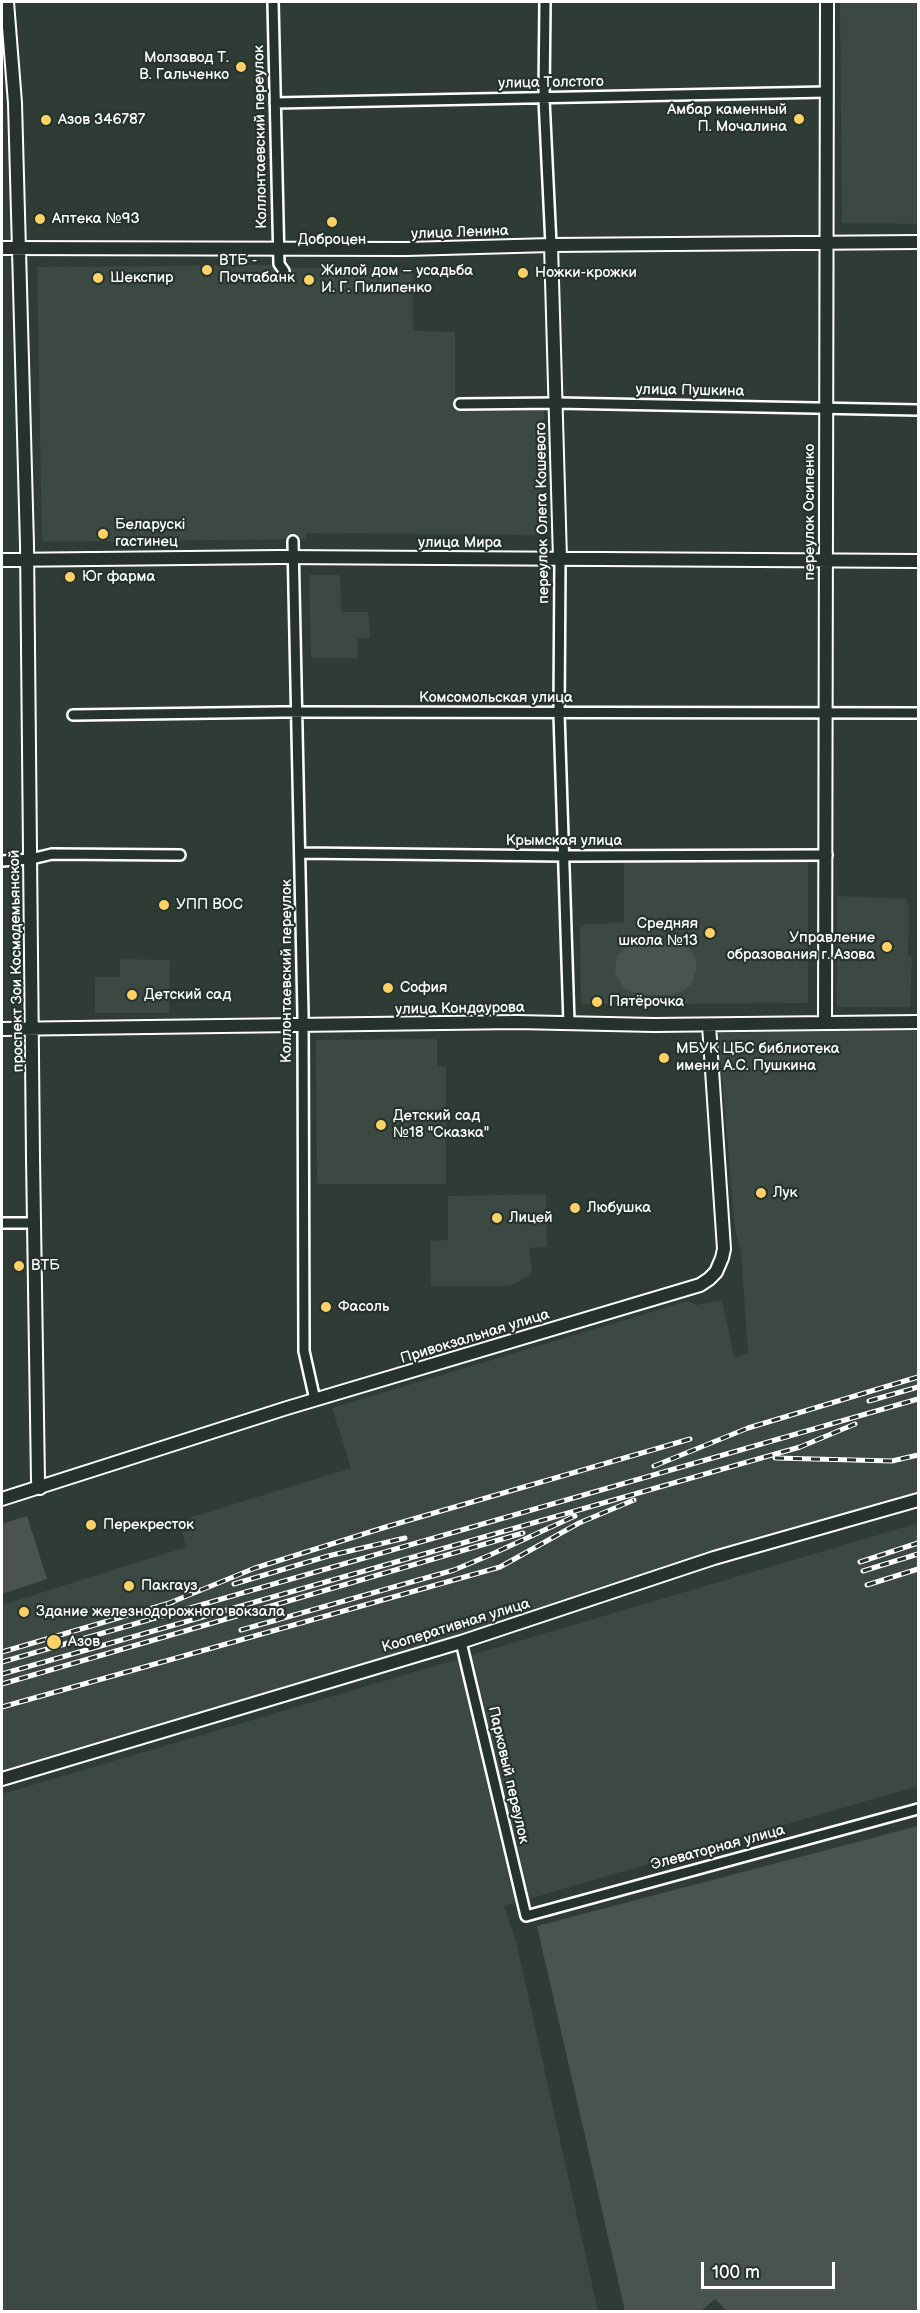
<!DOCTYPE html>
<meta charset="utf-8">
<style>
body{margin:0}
#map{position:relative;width:920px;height:2313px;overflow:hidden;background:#2f3b35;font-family:"Balsamiq Sans",sans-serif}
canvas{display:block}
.frame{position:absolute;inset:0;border:3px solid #fff;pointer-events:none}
.scale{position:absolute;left:701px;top:2262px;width:134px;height:27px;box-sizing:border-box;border:3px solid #fff;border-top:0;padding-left:8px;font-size:18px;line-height:21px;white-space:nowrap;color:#fff;-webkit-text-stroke:4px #26332d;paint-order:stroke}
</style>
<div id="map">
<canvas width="920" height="2313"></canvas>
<div class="frame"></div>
<div class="scale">100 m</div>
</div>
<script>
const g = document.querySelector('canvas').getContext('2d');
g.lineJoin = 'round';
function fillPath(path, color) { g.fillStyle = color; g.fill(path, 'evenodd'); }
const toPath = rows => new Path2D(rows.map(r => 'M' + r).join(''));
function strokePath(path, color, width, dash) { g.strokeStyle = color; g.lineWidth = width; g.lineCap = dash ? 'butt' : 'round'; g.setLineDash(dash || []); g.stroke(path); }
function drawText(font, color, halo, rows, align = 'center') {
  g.font = font + ' "Balsamiq Sans",sans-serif'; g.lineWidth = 4.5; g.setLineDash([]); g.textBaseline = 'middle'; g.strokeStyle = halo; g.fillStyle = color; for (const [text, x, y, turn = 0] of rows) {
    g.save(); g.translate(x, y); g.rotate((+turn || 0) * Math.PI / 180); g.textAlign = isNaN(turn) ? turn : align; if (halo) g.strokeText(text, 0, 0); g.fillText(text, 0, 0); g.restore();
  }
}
fillPath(toPath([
 [840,2,918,2,918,224,842,223],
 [269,265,296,268,412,269,413,331,455,332,455,411,544,410,541,535,306,533,306,539,42,542,37,267],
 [309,575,340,575,341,612,368,612,370,638,357,638,358,658,311,658],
 [808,861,808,1003,581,1004,580,925,624,922,624,862],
 [837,896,907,899,906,904,909,905,908,956,912,956,910,1007,837,1007],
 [120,959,170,960,169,1013,95,1013,95,977,120,977],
 [918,1029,918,1498,2,1773,2,1605,186,1547,179,1521,351,1468,332,1408,688,1301,697,1305,722,1300,734,1357,748,1353,741,1251,735,1229,718,1033],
 [437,1039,437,1066,446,1067,446,1184,317,1184,316,1040],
 [546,1194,547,1247,529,1248,532,1274,510,1286,431,1286,430,1241,448,1240,448,1196],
 [918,1523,918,1786,504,1906,517,1945,598,2311,2,2311,2,1794]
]), '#3c4842');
fillPath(toPath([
 [642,941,677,942,688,947,695,957,697,968,691,985,681,992,670,995,641,995,624,988,615,973,617,956,630,943],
 [27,1516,47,1579,2,1594,2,1524],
 [918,1826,918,2311,727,2311,715,2299,701,2311,625,2311,537,1926]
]), '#4a544f');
const street = toPath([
 [273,2,279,264,284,271],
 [545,2,544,99,551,245],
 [275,103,827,92],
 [460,404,557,403,918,410],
 [293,541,303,1015,304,1351,315,1400],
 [560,559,559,714,569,1023],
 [73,715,282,712,918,713],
 [301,853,565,856,827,855],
 [2,861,31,859,52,854,180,855],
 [2,1223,35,1223],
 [461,1642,526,1916,918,1809]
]);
const secondary = toPath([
 [7,2,15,103,27,545,33,1158,38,1481,40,1488],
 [551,245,560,559],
 [2,248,406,249,551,245,918,242],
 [2,560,279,557,918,561],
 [825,1023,827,2],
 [2,1029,516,1022,654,1025,918,1022],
 [2,1499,287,1408,700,1285,709,1279,716,1272,722,1258,724,1249,709,1025],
 [2,1779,461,1642,714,1558,918,1500]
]);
strokePath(street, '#fff', 14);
strokePath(secondary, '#fff', 16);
strokePath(street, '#26332d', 9);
strokePath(secondary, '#26332d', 12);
const rail = toPath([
 [869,1401,918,1387],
 [775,1458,892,1461,918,1455],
 [654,1466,748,1428,918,1377],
 [860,1562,918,1543],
 [863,1571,918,1554],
 [234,1584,328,1556,405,1538],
 [867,1585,918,1569],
 [167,1604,255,1568,389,1526,690,1439],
 [241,1630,454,1570,490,1555,575,1516],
 [2,1652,173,1602],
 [2,1662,918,1399],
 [2,1674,800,1447,855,1424],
 [2,1684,523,1533],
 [2,1707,500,1567,579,1523,634,1500]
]);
strokePath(rail, '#fff', 5);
strokePath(rail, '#26332d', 3, [9]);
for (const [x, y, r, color] of [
 [241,67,6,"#ffd166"],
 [799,119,6,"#ffd166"],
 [46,120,6,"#ffd166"],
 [40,219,6,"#ffd166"],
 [332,222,6,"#ffd166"],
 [207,270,6,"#ffd166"],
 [523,273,6,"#ffd166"],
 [98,278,6,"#ffd166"],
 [309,280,6,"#ffd166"],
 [103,534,6,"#ffd166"],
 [70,577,6,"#ffd166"],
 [164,905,6,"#ffd166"],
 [710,933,6,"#ffd166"],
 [887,947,6,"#ffd166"],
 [388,988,6,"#ffd166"],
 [132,995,6,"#ffd166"],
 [597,1002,6,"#ffd166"],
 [664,1058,6,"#ffd166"],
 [381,1125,6,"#ffd166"],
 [761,1193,6,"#ffd166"],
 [575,1208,6,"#ffd166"],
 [497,1218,6,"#ffd166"],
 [19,1266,6,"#ffd166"],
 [326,1307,6,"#ffd166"],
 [91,1525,6,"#ffd166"],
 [129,1586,6,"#ffd166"],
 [24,1612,6,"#ffd166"],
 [54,1642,8,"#ffd166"]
]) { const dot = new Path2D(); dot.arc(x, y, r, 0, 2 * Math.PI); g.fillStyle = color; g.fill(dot); strokePath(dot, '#26332d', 2); }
drawText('15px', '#fff', '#26332d', [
 ["Молзавод Т.",229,58,"right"],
 ["В. Гальченко",229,75,"right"],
 ["Амбар каменный",787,110,"right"],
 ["П. Мочалина",787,127,"right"],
 ["Азов 346787",58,120],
 ["Аптека №93",52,219],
 ["Доброцен",332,240,"center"],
 ["ВТБ -",219,261],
 ["Почтабанк",219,278],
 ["Жилой дом – усадьба",321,271],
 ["И. Г. Пилипенко",321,288],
 ["Ножки-крожки",535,273],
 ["Шекспир",110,278],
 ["Беларускi",115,525],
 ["гастинец",115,542],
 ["Юг фарма",82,577],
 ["УПП ВОС",176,905],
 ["Средняя",698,924,"right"],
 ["школа №13",698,941,"right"],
 ["Управление",875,938,"right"],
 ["образования г. Азова",875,955,"right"],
 ["София",400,988],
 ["Детский сад",144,995],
 ["Пятёрочка",609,1002],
 ["МБУК ЦБС библиотека",676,1049],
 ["имени А.С. Пушкина",676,1066],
 ["Детский сад",393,1116],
 ["№18 \"Сказка\"",393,1133],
 ["Лук",773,1193],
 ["Любушка",587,1208],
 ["Лицей",509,1218],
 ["ВТБ",31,1266],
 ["Фасоль",338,1307],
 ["Перекресток",103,1525],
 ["Пакгауз",141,1586],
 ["Здание железнодорожного вокзала",36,1612],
 ["Азов",68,1642]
], 'left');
drawText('15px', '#fff', '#26332d', [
 ["улица Толстого",551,83,-1],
 ["Коллонтаевский переулок",261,137,-91],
 ["улица Ленина",460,233,-2],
 ["улица Пушкина",690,391,1],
 ["переулок Осипенко",810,512,-90],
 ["переулок Олега Кошевого",543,513,-91],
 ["улица Мира",460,543],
 ["Комсомольская улица",496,698],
 ["Крымская улица",564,841],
 ["проспект Зои Космодемьянской",17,961,-91],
 ["Коллонтаевский переулок",287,971,-90],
 ["улица Кондаурова",460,1009,-1],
 ["Привокзальная улица",475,1337,-17],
 ["Кооперативная улица",456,1626,-17],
 ["Парковый переулок",508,1775,77],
 ["Элеваторная улица",718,1848,-15]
]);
</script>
